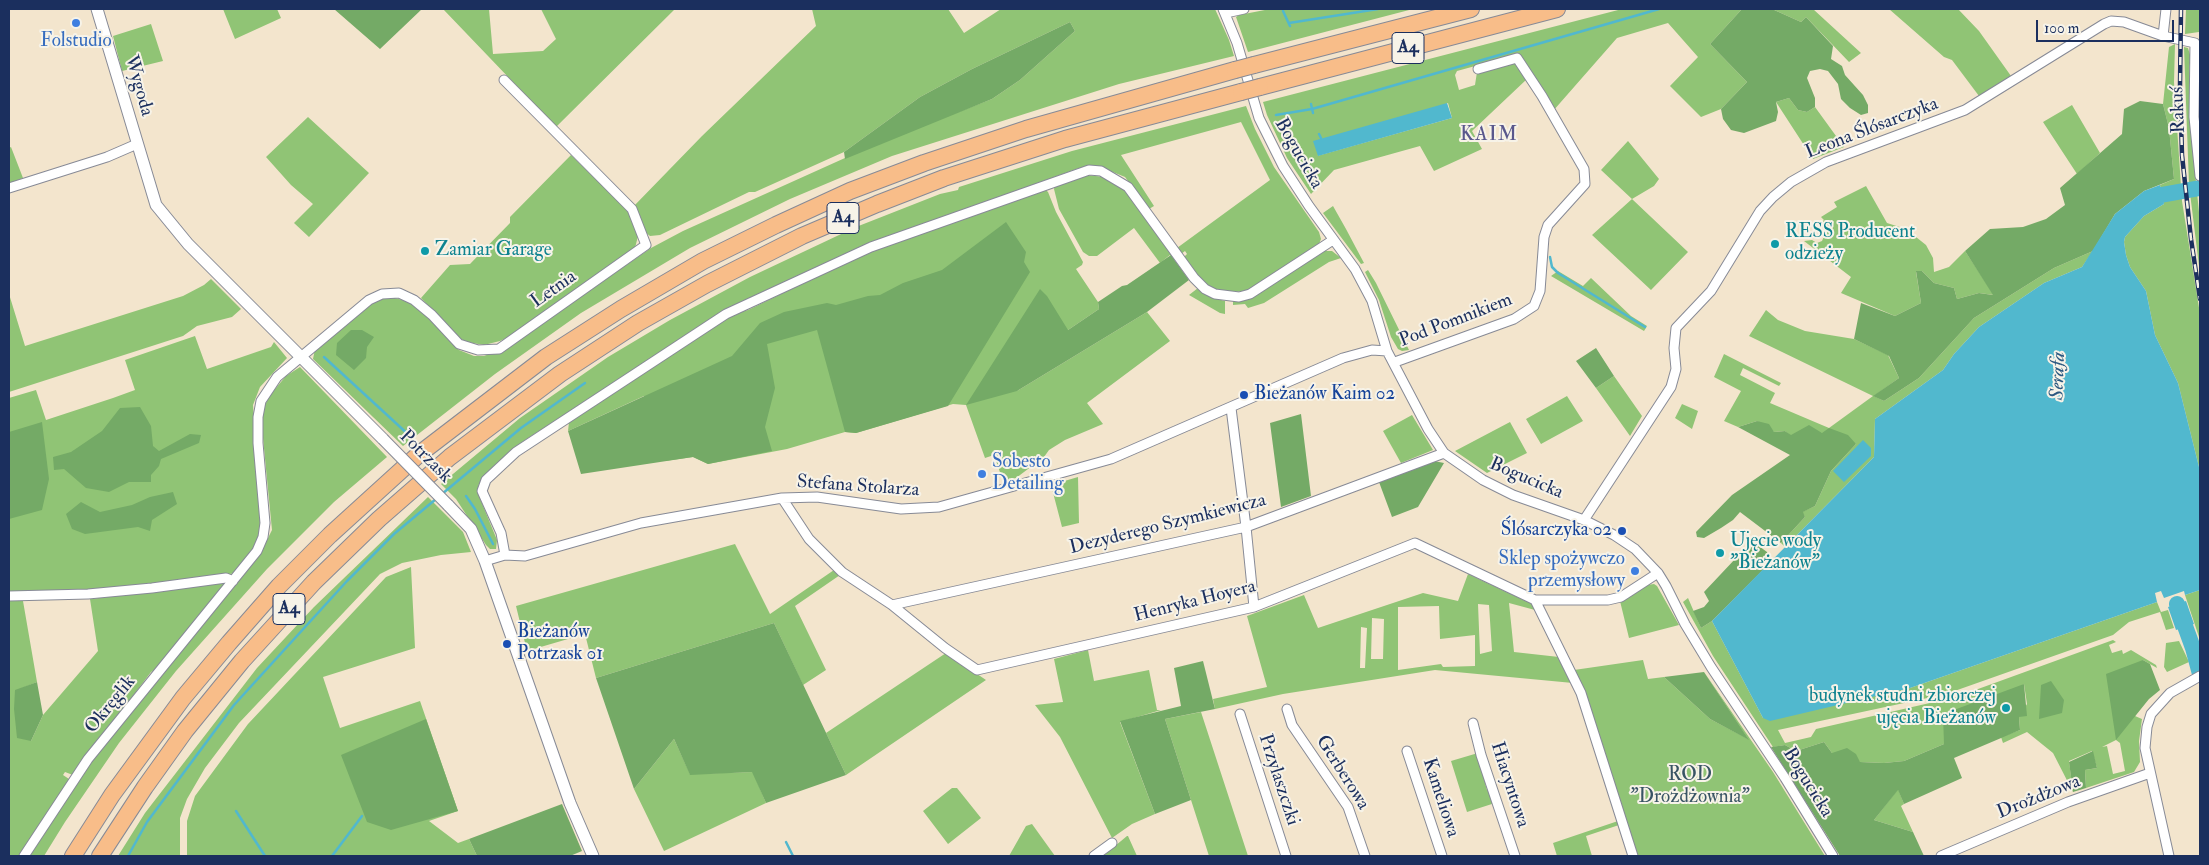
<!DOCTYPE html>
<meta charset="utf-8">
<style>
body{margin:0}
#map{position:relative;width:2209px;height:865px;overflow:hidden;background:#f3e5cd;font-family:"IM FELL Double Pica",serif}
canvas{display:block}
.frame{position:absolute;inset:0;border:10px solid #1b2f5e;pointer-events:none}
.scale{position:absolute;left:2036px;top:20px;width:138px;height:22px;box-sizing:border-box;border:2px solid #1b2f5e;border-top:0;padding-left:6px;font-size:15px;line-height:18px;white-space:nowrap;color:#1b2f5e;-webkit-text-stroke:4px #f7f3e8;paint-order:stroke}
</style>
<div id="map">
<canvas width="2209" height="865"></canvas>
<div class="frame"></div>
<div class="scale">100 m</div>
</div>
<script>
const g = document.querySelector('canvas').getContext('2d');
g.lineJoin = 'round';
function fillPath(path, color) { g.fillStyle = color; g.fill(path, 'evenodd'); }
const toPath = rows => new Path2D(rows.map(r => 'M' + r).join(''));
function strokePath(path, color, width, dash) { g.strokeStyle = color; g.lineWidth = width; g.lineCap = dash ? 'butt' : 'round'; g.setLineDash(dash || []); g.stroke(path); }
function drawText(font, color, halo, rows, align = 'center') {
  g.font = font + ' "IM FELL Double Pica",serif'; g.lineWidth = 4; g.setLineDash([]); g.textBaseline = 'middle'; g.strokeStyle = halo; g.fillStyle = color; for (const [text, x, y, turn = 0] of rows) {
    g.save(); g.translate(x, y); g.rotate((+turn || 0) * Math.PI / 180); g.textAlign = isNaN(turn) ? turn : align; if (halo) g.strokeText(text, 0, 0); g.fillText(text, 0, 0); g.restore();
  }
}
fillPath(toPath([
 [223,9,277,9,281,18,235,39],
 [443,9,489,9,493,54,543,51,556,39,541,9,675,9,556,127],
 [812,9,948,9,964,33,1001,9,1215,9,1229,40,1234,56,1119,84,892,156,790,199,690,248,581,313,495,374,403,446,313,359,315,349,371,302,391,297,410,302,420,309,459,350,474,356,484,356,497,351,530,331,651,248,683,231,876,144,992,99,1020,80,1075,31,1070,22,972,69,920,97,844,152,755,192,749,192,660,235,650,236,645,232,640,216,633,207,702,136,816,26],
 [1270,9,1413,9,1248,52,1236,17,1239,15],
 [1622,9,1742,9,1710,44,1747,82,1721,109,1701,117,1670,86,1698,57,1668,23,1617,38,1553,111,1519,54,1457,71,1455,75,1459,90,1475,85,1477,72,1517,61,1527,79,1472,131,1482,149,1434,171,1420,146,1334,170,1311,194,1287,158,1267,115,1263,102],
 [1448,103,1452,118,1317,156],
 [1772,9,1813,9,1861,53,1849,62,1806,17,1801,22],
 [1889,9,1958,9,1979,31,2011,76,1979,96,1952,60,1944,57],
 [2186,9,2200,9,2199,32,2185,34],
 [151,24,163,61,122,71,113,36],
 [2175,44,2174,82,2182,201,2200,314,2200,471,2178,383,2155,335,2146,291,2130,267,2126,255,2124,242,2125,237,2144,216,2164,204,2160,185,2174,179,2169,128,2163,104,2169,47],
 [2184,47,2188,48,2191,58,2189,68,2191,133,2200,222,2200,274,2189,185],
 [1789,98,1798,110,1807,112,1815,107,1844,147,1813,159,1776,102],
 [2072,105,2100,153,2077,174,2043,122],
 [1246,106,1255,129,1274,167,1319,232,1321,239,1319,244,1250,290,1227,293,1214,289,1202,282,1183,258,1187,254,1185,251,1181,254,1177,248,1270,180,1241,122,1121,155,1154,206,1149,209,1125,177,1098,166,1079,168,930,222,724,313,525,440,511,451,485,477,479,484,477,491,497,540,496,549,490,549,486,545,456,499,441,484,520,418,608,357,670,320,750,277,856,227,940,194,958,190,959,187,1072,151],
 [308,117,369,173,309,237,294,223,313,204,291,185,266,157],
 [1628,141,1659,179,1654,186,1632,199,1688,252,1651,290,1592,235,1632,199,1601,170],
 [11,147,23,178,9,184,9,148],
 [571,155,632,215,638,236,635,248,513,335,500,341,484,345,467,342,457,337,421,298,450,265,470,264,510,223,510,217],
 [1086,175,1105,177,1124,188,1176,258,1175,260,1170,255,1160,263,1134,228,1097,256,1089,256,1083,252,1059,209,1054,189,1055,185],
 [1866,186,1887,223,1906,229,1926,245,1933,258,1934,272,1949,267,1965,251,1994,295,1979,293,1957,299,1954,288,1934,283,1922,271,1916,272,1921,303,1895,316,1841,293,1851,277,1804,241,1812,240,1817,243,1822,241,1825,234,1821,223,1824,220,1821,217,1837,207,1834,202],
 [1045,189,1048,192,1056,212,1083,262,1082,265,1076,269,1098,302,1099,309,1068,330,1017,391,1147,312,1170,341,1087,403,1103,424,1065,440,1049,450,1044,457,1016,478,1003,481,994,455,985,458,966,405,953,404,856,433,845,432,787,449,708,464,693,457,665,461,644,396,568,431,569,422,734,313,748,310,781,294,786,289,872,249],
 [1333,206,1346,229,1364,263,1361,264,1323,213],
 [1325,251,1332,251,1341,258,1329,262,1264,303,1248,308,1245,304,1233,305,1233,301,1253,296],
 [2093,251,2082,267,2044,283,1979,327,1954,354,1943,370,1875,419,1874,457,1785,547,1781,543,1805,517,1802,512,1815,506,1831,471,1856,444,1822,433,1798,432,1791,436,1785,431,1774,432,1757,421,1738,427,1724,421,1741,391,1714,377,1724,354,1781,383,1779,386,1743,368,1740,375,1775,393,1770,403,1829,428,1873,396,1749,336,1766,310,1778,320,1805,331,1854,339,1888,355,1899,378,1874,396,1884,401,1919,378,1974,318,2054,268],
 [1368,270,1376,283,1409,350,1402,351,1398,349,1391,337,1379,300,1365,272],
 [1558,271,1583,286,1591,278,1631,316,1647,326,1644,331,1551,276],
 [211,279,241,309,232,317,197,326,183,336,9,392,9,294,25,346,183,296,204,285],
 [1198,288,1213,298,1225,301,1225,314,1220,313,1189,295],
 [195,336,207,369,271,347,274,342,287,358,260,387,253,405,262,535,255,550,236,573,180,582,83,591,9,594,9,398,36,390,46,420,113,398,135,390,125,360],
 [300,367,387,457,334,502,267,569,176,671,119,743,65,822,44,856,28,856,95,754,261,552,272,530,263,438,262,411,270,395,286,376],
 [1614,376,1642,416,1630,436,1596,388],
 [1567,396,1583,421,1541,444,1526,419],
 [1682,404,1698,411,1692,429,1675,418],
 [1412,415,1433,450,1401,463,1383,431],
 [1510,422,1527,453,1487,473,1455,451],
 [1078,477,1079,523,1062,527,1051,485],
 [428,497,463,532,471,552,441,555,402,563,380,574,239,723,205,768,187,799,180,818,180,856,118,856,145,813,257,668,314,607],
 [735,544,770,614,834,570,840,575,795,606,826,670,803,685,774,623,596,678,585,634,527,651,516,606],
 [411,567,415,648,323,677,340,728,420,701,458,811,429,821,458,843,469,839,477,856,187,856,187,821,195,796,248,724,386,577],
 [1468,574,1532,604,1535,610,1509,603,1514,652,1559,657,1573,683,1435,670,1283,694,1215,709,1213,699,1267,687,1247,616,1304,595,1318,628,1423,593,1458,601],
 [1478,604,1489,605,1492,651,1480,654],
 [1439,606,1440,639,1475,635,1475,666,1443,667,1441,664,1398,670,1398,607],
 [1372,618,1384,619,1383,659,1371,659],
 [1361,627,1367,628,1365,668,1360,668],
 [223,582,225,586,160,666,151,672,73,775,65,772,63,775,69,779,68,784,21,856,9,856,9,601,23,601,37,682,15,691,31,741,43,715,98,651,90,599,160,591,201,583],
 [1654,584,1657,586,1679,625,1629,638,1620,601,1647,585],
 [2200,590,2200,640,2185,595],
 [1688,598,1701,628,1712,621,1763,718,1910,688,2157,602,2161,612,2168,610,2174,628,2166,630,2160,612,2129,622,2113,635,1946,694,1778,730,1785,743,1811,737,1816,729,1956,697,2113,640,2116,642,2109,645,2112,653,2122,650,2123,654,2131,650,2156,665,2157,668,2143,660,2128,713,2142,719,2139,741,2140,762,2134,772,2086,788,2085,770,2097,768,2092,751,2069,761,2073,792,2053,753,2027,732,2003,743,2001,737,2020,730,2019,717,2027,704,2024,684,1944,744,1904,761,1884,763,1860,762,1832,753,1824,742,1796,751,1785,745,1773,747,1713,656,1683,602],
 [2116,740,2120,743,2125,771,2113,774,2107,746,2102,747],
 [2179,641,2189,662,2167,672,2164,667,2166,643],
 [1088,650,1094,681,1149,670,1157,710,1161,710,1120,722,1155,814,1132,824,1112,838,1060,737,1035,705,1063,702,1054,659],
 [946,653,986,680,846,775,826,733],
 [1643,660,1648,679,1664,677,1710,719,1748,739,1704,672,1773,772,1825,856,1636,856,1574,670],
 [1201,712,1248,856,1209,856,1165,719],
 [674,739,690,774,753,772,766,803,664,851,634,789],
 [1478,753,1487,780,1485,783,1487,790,1491,791,1495,803,1467,812,1451,761],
 [952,788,957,788,981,818,948,844,923,811],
 [1898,789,1904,804,1901,806,1913,832,1874,820],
 [1618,821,1619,825,1586,836,1592,856,1557,856,1553,843],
 [1032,824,1055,856,1009,856,1026,826],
 [1128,836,1137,856,1103,856,1127,836]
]), '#90c475');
fillPath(toPath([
 [334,9,422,9,380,49],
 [1742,9,1772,9,1801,22,1806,17,1833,46,1831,59,1842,66,1845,75,1863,95,1868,105,1868,113,1861,115,1850,108,1841,99,1838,84,1828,71,1820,69,1810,71,1807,78,1815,98,1815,107,1807,112,1798,110,1789,98,1776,102,1778,112,1776,121,1744,133,1731,130,1723,119,1721,109,1747,82,1710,44],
 [1070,22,1075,31,1020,80,992,99,845,159,844,152,920,97,972,69],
 [2140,101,2163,104,2169,128,2174,179,2144,191,2115,214,2093,251,2054,268,1974,318,1919,378,1884,401,1873,396,1899,378,1889,356,1854,339,1861,303,1895,316,1921,303,1916,271,1922,271,1934,283,1954,288,1957,299,1979,293,1993,295,1965,251,1990,229,2023,227,2046,219,2065,205,2060,188,2122,134,2124,109],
 [1006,222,1026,252,1024,262,1030,272,948,406,856,433,845,432,817,330,767,344,775,388,765,427,772,451,708,464,693,457,581,474,568,431,732,356,760,323,784,312,827,303,836,305,868,296,880,295,903,283,942,270],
 [1171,255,1189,280,1147,312,1017,391,966,405,1040,289,1047,296,1068,330,1099,309,1098,302,1122,286,1127,285],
 [351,330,362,330,374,337,367,347,366,358,354,370,336,355,337,343],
 [1596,348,1614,376,1596,388,1576,361],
 [140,407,151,426,153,446,159,451,190,434,201,435,199,443,161,459,159,466,151,475,151,482,129,482,109,492,86,488,64,469,54,470,53,457,71,452,102,431,120,408],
 [1301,414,1311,496,1281,507,1270,423],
 [1757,421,1769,424,1774,432,1785,431,1791,435,1809,425,1822,433,1829,428,1848,435,1856,444,1831,471,1815,506,1803,512,1805,517,1781,543,1740,512,1733,520,1721,528,1704,538,1697,537,1696,532,1732,495,1790,455,1738,427],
 [42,422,49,479,42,510,9,519,9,432],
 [1434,461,1444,463,1418,507,1392,517,1379,482],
 [173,492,177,504,152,520,150,531,138,527,85,534,72,529,66,514,81,502,100,512,132,505,150,497],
 [1752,541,1767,552,1770,563,1712,621,1701,628,1693,611,1704,607,1709,601,1704,592],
 [774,623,846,775,766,803,752,772,690,775,674,739,634,789,596,678],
 [2143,660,2150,664,2160,690,2149,699,2116,740,2106,674],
 [1203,661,1215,709,1165,719,1191,800,1155,814,1120,721,1181,706,1174,668],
 [1704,672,1749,740,1710,719,1664,677],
 [2051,681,2064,700,2062,713,2039,719,2041,685],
 [37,682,43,715,31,741,17,738,14,709,15,690],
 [2024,684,2027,716,2019,717,2020,730,1954,758,1962,778,1904,804,1898,790,1874,820,1913,832,1924,856,1840,856,1771,747,1785,745,1796,751,1824,742,1832,753,1847,748,1856,754,1860,762,1884,763,1904,761,1944,744,1943,714],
 [426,719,458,811,391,830,367,822,341,755],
 [2093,751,2097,768,2085,770,2086,788,2073,792,2069,762],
 [562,804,582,851,570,856,477,856,469,839]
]), '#74aa66');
fillPath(toPath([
 [1447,103,1452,118,1318,156,1313,141],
 [2160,185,2164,204,2144,216,2125,237,2124,242,2126,255,2130,267,2146,291,2155,335,2178,383,2200,471,2200,590,2185,595,2184,591,2164,598,2161,591,2155,593,2157,602,1910,688,1770,721,1763,718,1712,621,1874,457,1875,419,1943,370,1954,354,1979,327,2044,283,2082,267,2115,214,2144,191],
 [1863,440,1871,448,1871,456,1844,482,1833,471],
 [2186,601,2194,624,2176,630,2168,607]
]), '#51b8ce');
strokePath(toPath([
 [1283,11,1290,26],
 [1289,23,1378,9],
 [1311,104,1313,113],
 [1276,115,1312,109,1659,9],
 [1319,134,1321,138],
 [1550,257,1552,267,1558,273,1645,327],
 [324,357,411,437],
 [442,494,521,428,585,383],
 [466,496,475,509,493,544],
 [236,811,265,856],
 [786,842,793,856],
 [128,856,147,822,234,705,347,581,394,534,436,499],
 [332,856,362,816]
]), '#51b8ce', 2.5);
strokePath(toPath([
 [2143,204,2161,195,2200,188],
 [2177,604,2193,648,2200,674]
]), '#51b8ce', 16);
const minor = toPath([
 [1223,9,1237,43,1259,118,1283,166,1309,206,1355,269,1372,301,1387,351,1428,429,1444,453,1483,480,1513,495,1584,520,1614,535,1635,549,1658,573,1666,586,1685,624,1711,667,1785,778,1833,856],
 [1226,13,1244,9],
 [2163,36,2166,9],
 [2195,43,2194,117,2200,176],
 [9,188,107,157,137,144],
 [1395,362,1514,319,1534,306,1540,291,1544,237,1548,225,1585,184,1584,169,1542,96,1517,58,1478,69],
 [1231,408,1246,527,1254,607],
 [782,498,809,539,842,572,892,605,945,648,977,670,1254,607,1415,543,1535,600,1608,600,1621,597,1658,573],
 [1584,520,1671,387,1676,369,1674,348,1676,328,1711,291,1760,211,1773,197,1791,182,1826,162,1965,110,2104,24,2111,21,2124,22,2163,36,2195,43],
 [505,555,501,533,482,491,486,480,516,452,726,314,871,247,1089,170,1101,171,1128,187,1194,278,1205,289,1215,294,1239,297,1250,294,1333,240],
 [485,561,505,555,525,556,641,523,782,498,817,497,901,509,939,507,1111,459,1343,358,1372,350,1387,351],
 [9,596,88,594,152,588,226,578,233,581],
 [1535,600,1581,693,1633,856],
 [892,605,1246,527,1444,453],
 [1287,709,1292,725,1348,807,1365,856],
 [1240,714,1286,856],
 [1473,723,1481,755,1515,856],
 [1407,751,1442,856],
 [24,856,88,759,257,551,263,537,265,523,258,443,258,417,261,401,277,377,369,300,382,294,399,293,414,300,432,315,459,344,478,350,499,349,646,245,632,209,504,80],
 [1094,856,1112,843],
 [1941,856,2068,802,2150,773],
 [2169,856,2145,748,2147,727,2151,714,2170,693,2200,676]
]);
const tertiary = toPath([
 [97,9,156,205,188,244,383,439],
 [448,505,471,529,485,561,570,803,593,856]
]);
const motorway = toPath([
 [1254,65,1471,9],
 [1260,87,1557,9],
 [73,856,112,795,183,698,229,643,279,586,330,535,418,455,546,357,621,309,703,261,776,225,850,191,924,163,1026,129,1235,70],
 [100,856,145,787,185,731,242,661,314,582,379,519,450,457,560,374,638,323,707,284,802,236,877,204,944,178,1065,139,1241,92]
]);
strokePath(minor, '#878a96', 11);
strokePath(tertiary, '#878a96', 13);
strokePath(motorway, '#878a96', 18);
strokePath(minor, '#fff', 9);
strokePath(tertiary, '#fff', 11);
strokePath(motorway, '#f8bd89', 16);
const rail = toPath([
 [2181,9,2180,86,2182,155,2191,239,2200,299]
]);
strokePath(rail, '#1b2f5e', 4.5);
strokePath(rail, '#f7f3e8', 2.5, [8]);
const tertiaryBridge = toPath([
 [383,439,448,505]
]);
const motorwayBridge = toPath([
 [1235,70,1254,65],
 [1241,92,1260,87]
]);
strokePath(tertiaryBridge, '#878a96', 13, []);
strokePath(motorwayBridge, '#878a96', 18, []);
strokePath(tertiaryBridge, '#fff', 11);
strokePath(motorwayBridge, '#f8bd89', 16);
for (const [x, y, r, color] of [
 [76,23,5,"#3f7fe0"],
 [1775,244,5,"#0f9aa8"],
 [425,251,5,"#0f9aa8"],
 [1244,395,5,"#1a4fb4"],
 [982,474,5,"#3f7fe0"],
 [1622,531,5,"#1a4fb4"],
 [1720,553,5,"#0f9aa8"],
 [1635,571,5,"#3f7fe0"],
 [507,644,5,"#1a4fb4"],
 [2006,708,5,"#0f9aa8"]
]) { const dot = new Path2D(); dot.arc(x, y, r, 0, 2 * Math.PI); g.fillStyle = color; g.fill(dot); strokePath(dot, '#f7f3e8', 2); }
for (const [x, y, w] of [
 [1408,48,32],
 [843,218,32],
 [289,609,32]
]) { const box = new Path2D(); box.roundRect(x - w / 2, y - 15.5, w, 31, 4); g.fillStyle = '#f7f3e8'; g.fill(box); strokePath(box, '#1b2f5e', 1); }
drawText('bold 18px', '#1b2f5e', null, [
 ["A4",1408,48],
 ["A4",843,218],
 ["A4",289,609]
]);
drawText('19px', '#366cbe', '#f7f3e8', [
 ["Folstudio",76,42],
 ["Sobesto",992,463,"left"],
 ["Detailing",992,485,"left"],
 ["Sklep spożywczo",1625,560,"right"],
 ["przemysłowy",1625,582,"right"]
]);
drawText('19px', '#1b2f5e', '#f7f3e8', [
 ["Wygoda",138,86,74],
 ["Rakuś",2179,110,-92],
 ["Leona Ślósarczyka",1872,129,-21],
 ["Bogucicka",1298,154,60],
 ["Letnia",554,290,-35],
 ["Pod Pomnikiem",1456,321,-21],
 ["Potrzask",425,457,45],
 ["Bogucicka",1526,479,23],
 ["Stefana Stolarza",858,487,4],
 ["Dezyderego Szymkiewicza",1168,525,-14],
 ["Henryka Hoyera",1195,602,-14],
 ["Okręglik",111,705,-51],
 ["Gerberowa",1342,773,58],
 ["Przylaszczki",1278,780,72],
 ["Bogucicka",1807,783,58],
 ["Hiacyntowa",1509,785,72],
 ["Kameliowa",1440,798,72],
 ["Drożdżowa",2039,798,-22]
]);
drawText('19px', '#0d838f', '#f7f3e8', [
 ["RESS Producent",1785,233],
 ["odzieży",1785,255],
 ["Zamiar Garage",435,251],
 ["Ujęcie wody",1730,542],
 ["\"Bieżanów\"",1730,564],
 ["budynek studni zbiorczej",1996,697,"right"],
 ["ujęcia Bieżanów",1996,719,"right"]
], 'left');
drawText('19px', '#164399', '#f7f3e8', [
 ["Bieżanów Kaim 02",1254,395],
 ["Ślósarczyka 02",1612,531,"right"],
 ["Bieżanów",517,633],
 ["Potrzask 01",517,655]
], 'left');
drawText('19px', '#385464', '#f7f3e8', [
 ["ROD",1690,776],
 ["\"Drożdżownia\"",1690,798]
]);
g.letterSpacing = '1px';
drawText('20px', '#59578c', '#f7f3e8', [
 ["KAIM",1489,136]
]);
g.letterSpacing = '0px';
drawText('italic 20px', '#2b5880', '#f7f3e8', [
 ["Serafa",2059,376,-88]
]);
</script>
